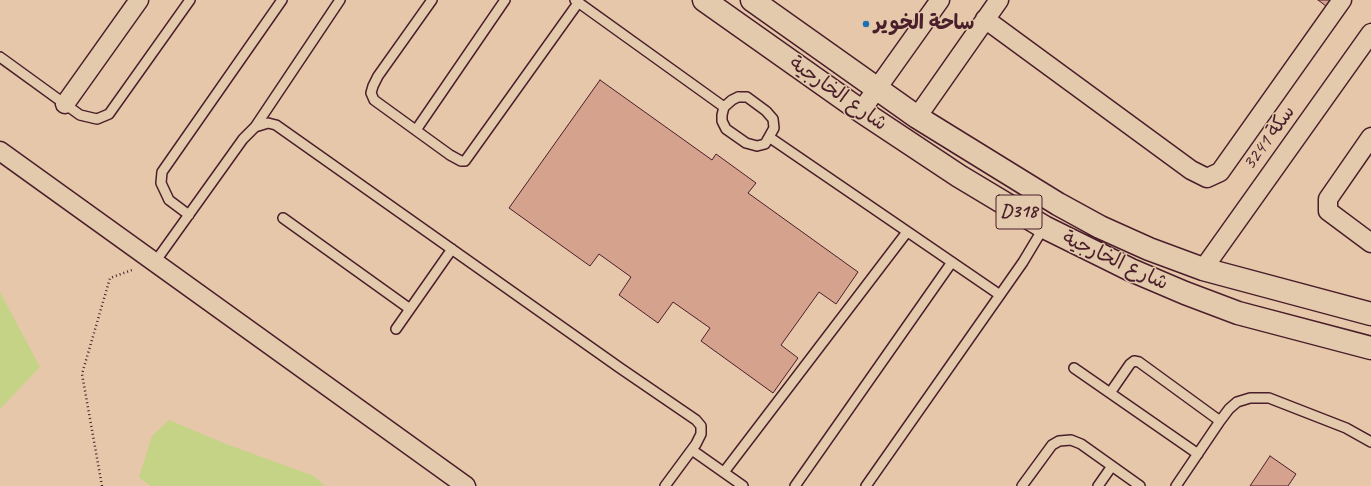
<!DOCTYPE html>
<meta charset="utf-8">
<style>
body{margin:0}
canvas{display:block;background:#e6c7aa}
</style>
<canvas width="1371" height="486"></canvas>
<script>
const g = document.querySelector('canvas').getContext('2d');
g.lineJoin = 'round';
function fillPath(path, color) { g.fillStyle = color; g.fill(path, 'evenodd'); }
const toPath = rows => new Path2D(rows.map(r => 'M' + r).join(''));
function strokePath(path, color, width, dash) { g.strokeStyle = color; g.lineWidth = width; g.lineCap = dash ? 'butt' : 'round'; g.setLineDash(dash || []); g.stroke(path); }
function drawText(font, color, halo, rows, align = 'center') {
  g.font = font + ' Caveat,"Playpen Sans Arabic",sans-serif'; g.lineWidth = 3; g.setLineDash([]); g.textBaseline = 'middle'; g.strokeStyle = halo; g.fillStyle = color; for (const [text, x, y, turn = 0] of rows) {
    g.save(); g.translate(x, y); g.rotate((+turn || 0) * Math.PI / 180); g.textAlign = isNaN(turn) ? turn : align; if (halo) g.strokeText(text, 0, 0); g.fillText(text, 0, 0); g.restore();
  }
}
fillPath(toPath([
 [0,292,40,367,0,409],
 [169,420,226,444,314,476,325,486,150,486,139,477,152,436]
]), '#c5d387');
const building = toPath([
 [1318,0,1330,0,1326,6,1318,0],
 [600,80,712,160,716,154,756,183,748,193,858,272,836,304,819,292,781,345,798,358,773,393,701,341,710,328,673,302,658,323,619,295,631,277,599,254,590,266,509,208,600,80],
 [1270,456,1296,474,1288,486,1250,486,1270,456]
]);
fillPath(building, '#d5a28e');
strokePath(building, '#4a1f2b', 1);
const service = toPath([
 [432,0,378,76,373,86,371,93,374,100,450,155,461,161,465,161,578,3],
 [575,0,724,107],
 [0,57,80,115,97,119,109,114,190,0],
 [738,97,747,97,766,111,773,119,774,128,769,137,765,144,757,146,746,143,726,129,722,121,722,115,724,107,732,100,738,97],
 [255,127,340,0],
 [416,130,505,0],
 [769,137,1000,295],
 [189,215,169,200,161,183,162,172,282,0],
 [283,218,410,309],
 [155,262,243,139,255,127,268,123,276,125,620,368,696,420,701,426,701,434,696,444,665,486],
 [396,329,452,249],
 [1074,368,1198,454],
 [1110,393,1130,364,1134,361,1139,362,1220,421],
 [692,450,743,486],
 [724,472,907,232],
 [795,486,952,262],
 [866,486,1023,262,1044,227],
 [1022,486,1052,445,1059,441,1071,440,1081,444,1140,486],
 [1098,486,1112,466],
 [1176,486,1220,421,1229,409,1237,402,1250,398,1269,398,1346,428,1371,442]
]);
const minor = toPath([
 [985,19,1191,170,1207,178,1220,172,1342,0],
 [65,104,139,0],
 [861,111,940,0],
 [917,117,999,0],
 [1371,137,1328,199,1328,211,1371,243],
 [0,151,466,486],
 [1203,269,1371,33]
]);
const primary = toPath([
 [704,0,861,111,959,176,1044,227,1131,270,1185,293,1238,313,1371,348],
 [752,0,917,117,1058,204,1100,227,1149,249,1203,269,1371,314]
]);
strokePath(service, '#4a1f2b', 12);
strokePath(minor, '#4a1f2b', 21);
strokePath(primary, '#4a1f2b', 25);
strokePath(toPath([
 [102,486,82,374,110,278,132,270]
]), '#4a1f2b', 2.5, [1, 3]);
strokePath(service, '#e4caac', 9);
strokePath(minor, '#e4caac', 18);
strokePath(primary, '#e4caac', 22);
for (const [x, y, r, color] of [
 [866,24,4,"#1f6fb2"]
]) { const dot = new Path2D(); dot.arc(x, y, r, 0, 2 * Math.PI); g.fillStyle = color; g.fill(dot); strokePath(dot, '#e4caac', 1.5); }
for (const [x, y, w] of [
 [1019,212,46]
]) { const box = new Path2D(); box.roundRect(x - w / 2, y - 17, w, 34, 3); g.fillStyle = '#e4caac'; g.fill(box); strokePath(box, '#4a1f2b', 1); }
drawText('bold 19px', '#4a1f2b', null, [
 ["D318",1019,212]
]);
drawText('bold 20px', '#4a1f2b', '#e4caac', [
 ["ساحة الخوير",874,24]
], 'left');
drawText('20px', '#4a1f2b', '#e4caac', [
 ["شارع الخارجية",838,94,35],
 ["سكة 3241",1269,138,-54],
 ["شارع الخارجية",1115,261,25]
]);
</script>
